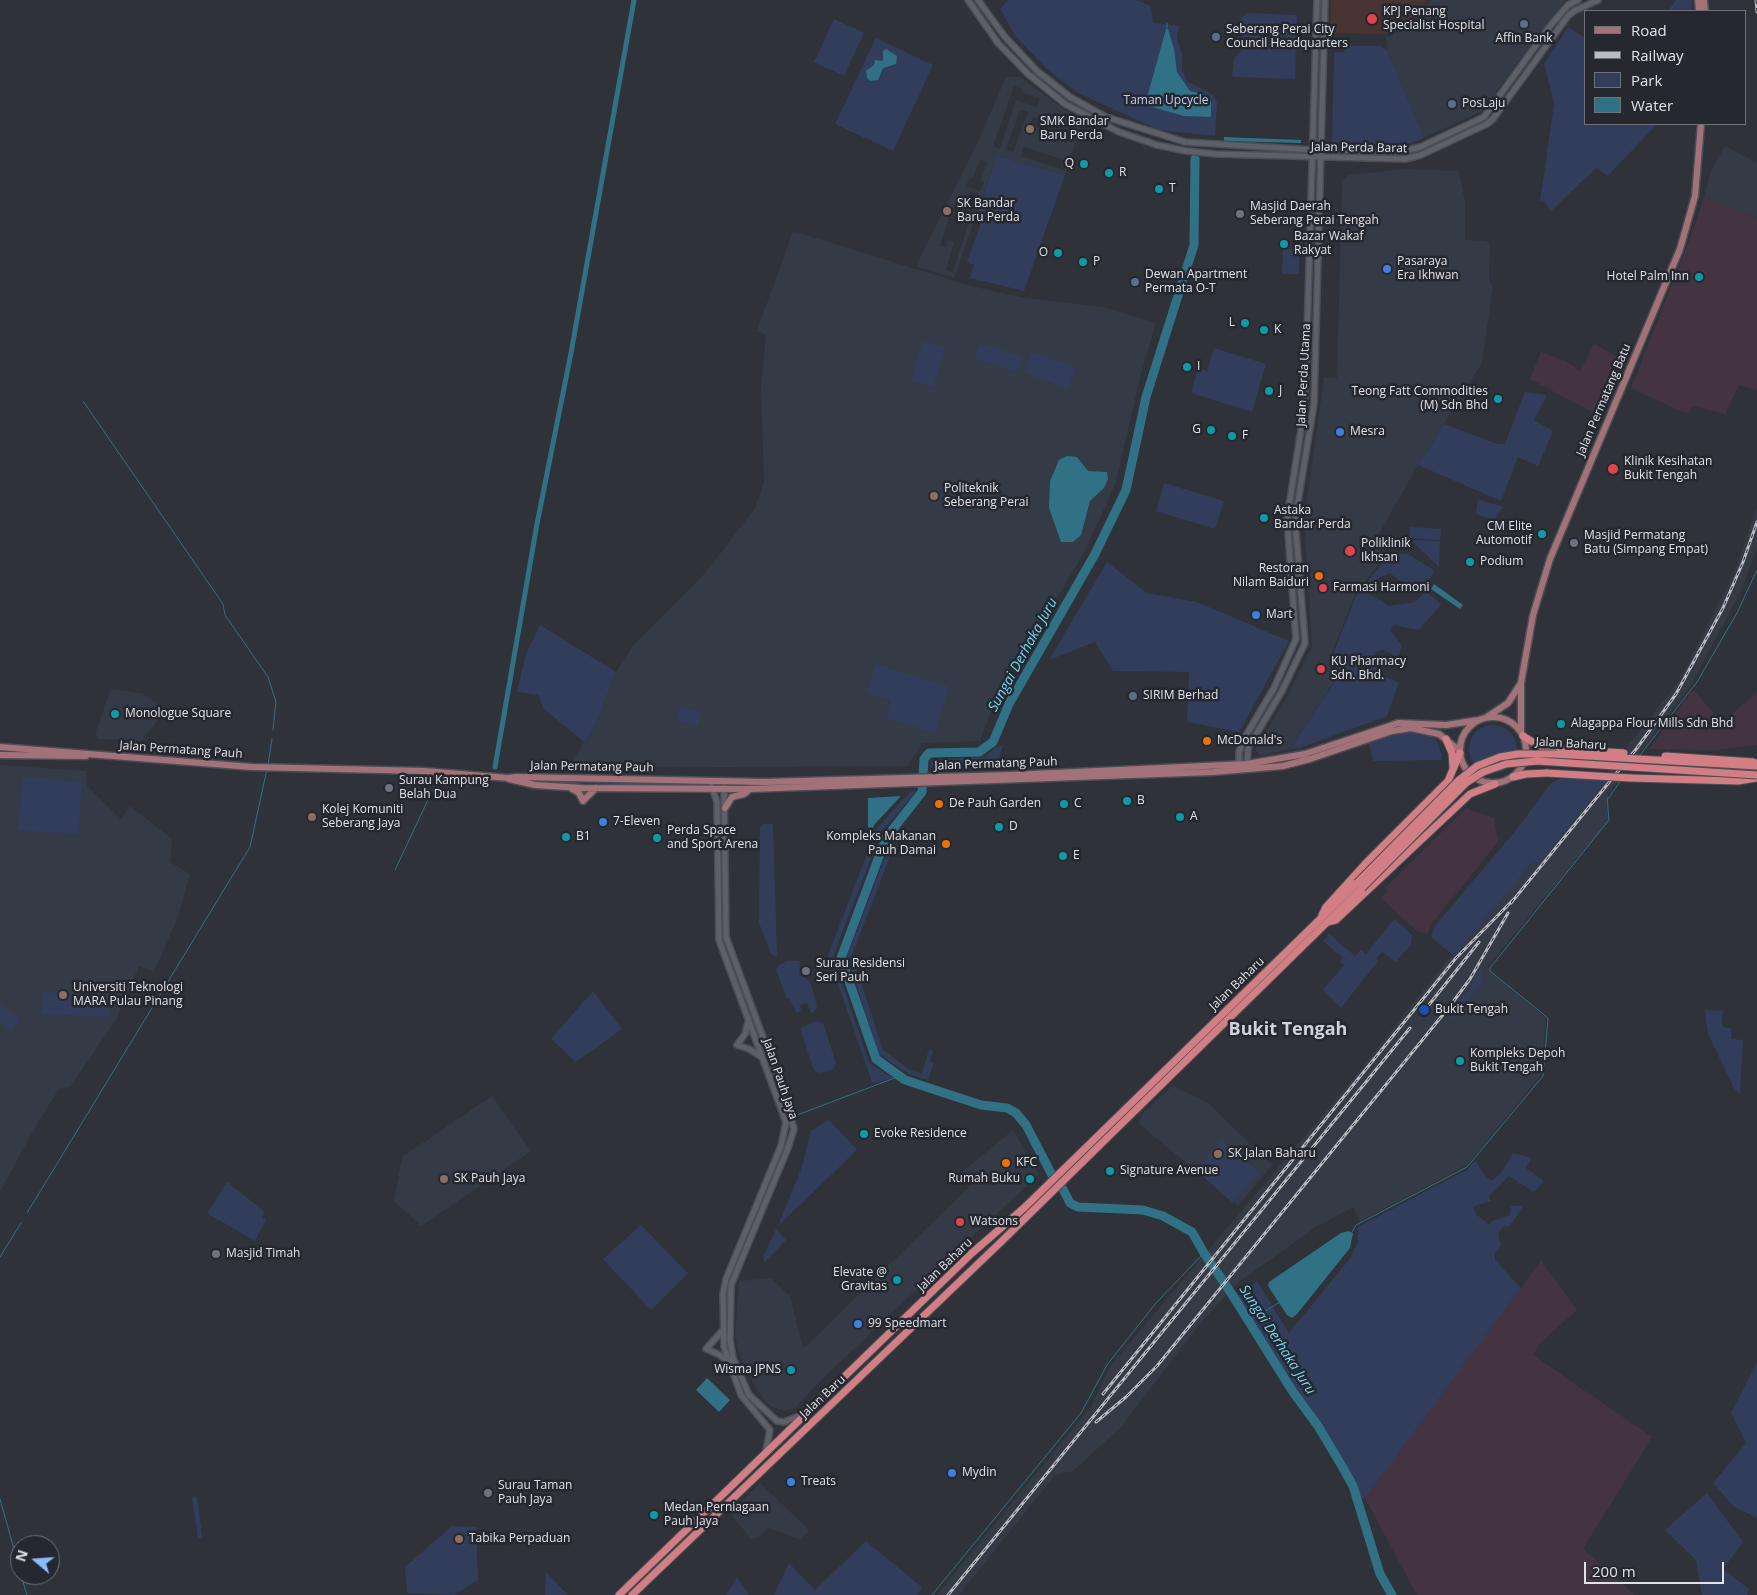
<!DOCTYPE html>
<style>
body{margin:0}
#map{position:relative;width:1757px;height:1595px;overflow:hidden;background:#2f3239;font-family:"Open Sans",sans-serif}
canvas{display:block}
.legend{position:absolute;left:1584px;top:10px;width:162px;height:115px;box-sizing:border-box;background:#25282f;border:1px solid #707279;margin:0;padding:6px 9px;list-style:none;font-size:15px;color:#e0e2e7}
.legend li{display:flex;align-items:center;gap:10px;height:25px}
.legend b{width:25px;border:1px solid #707279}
.north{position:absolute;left:10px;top:1535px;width:50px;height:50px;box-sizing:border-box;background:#25282f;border:1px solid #707279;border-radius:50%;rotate:288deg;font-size:14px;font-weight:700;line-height:20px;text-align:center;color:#e0e2e7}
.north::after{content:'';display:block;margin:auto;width:18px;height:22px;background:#87bbfb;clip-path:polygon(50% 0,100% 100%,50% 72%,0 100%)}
.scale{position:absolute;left:1584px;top:1562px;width:140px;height:22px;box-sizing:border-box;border:2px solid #e0e2e7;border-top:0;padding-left:6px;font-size:15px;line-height:18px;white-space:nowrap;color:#e0e2e7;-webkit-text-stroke:4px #25282f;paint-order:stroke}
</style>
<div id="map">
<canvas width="1757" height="1595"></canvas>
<ul class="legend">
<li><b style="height:6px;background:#a37279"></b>Road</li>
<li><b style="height:6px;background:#babcc2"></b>Railway</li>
<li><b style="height:14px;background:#323d5b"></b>Park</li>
<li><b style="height:14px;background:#307186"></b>Water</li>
</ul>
<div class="north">N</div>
<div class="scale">200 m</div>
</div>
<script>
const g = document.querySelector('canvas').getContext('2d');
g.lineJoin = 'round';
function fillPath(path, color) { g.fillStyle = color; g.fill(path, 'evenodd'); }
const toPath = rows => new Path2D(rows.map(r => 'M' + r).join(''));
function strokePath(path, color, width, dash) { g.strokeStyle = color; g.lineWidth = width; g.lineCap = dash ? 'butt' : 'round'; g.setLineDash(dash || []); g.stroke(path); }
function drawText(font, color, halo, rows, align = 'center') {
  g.font = font + ' "Open Sans",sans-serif'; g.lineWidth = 5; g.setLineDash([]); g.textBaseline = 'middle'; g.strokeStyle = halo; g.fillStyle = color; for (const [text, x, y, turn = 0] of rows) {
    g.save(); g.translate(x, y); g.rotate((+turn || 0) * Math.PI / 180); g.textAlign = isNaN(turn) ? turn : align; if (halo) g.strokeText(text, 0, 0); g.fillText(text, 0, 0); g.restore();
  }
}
fillPath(toPath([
 [1431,0,1565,0,1482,111,1424,138,1387,50,1386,38,1411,27],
 [1006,77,1020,77,1082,122,1065,175,997,156,954,278,916,266,976,146],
 [1014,86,1022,89,1022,92,1040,99,1037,107,1016,100,1000,149,993,146],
 [1020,110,1028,112,1013,152,1006,150],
 [1033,117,1075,132,1072,140,1030,125],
 [1024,147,1067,161,1064,170,1021,156],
 [980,160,987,162,981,180,984,182,980,191,966,186,970,177,973,178],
 [970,191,978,193,953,273,946,270,954,242,948,240,946,247,940,246,953,205,960,207,958,215,963,216],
 [1725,146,1757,163,1757,218,1704,197,1710,173],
 [1404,169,1459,171,1465,202,1465,240,1486,241,1490,244,1489,281,1493,287,1482,363,1418,465,1372,546,1385,555,1355,595,1330,658,1345,665,1290,749,1260,756,1255,749,1287,697,1312,647,1304,520,1324,377,1337,378,1342,182,1349,175],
 [793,231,971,286,1025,298,1103,307,1156,323,1141,374,1115,485,1084,553,996,698,980,741,922,743,908,766,568,768,597,721,616,672,633,646,707,571,755,508,764,482,761,387,766,335,757,331],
 [1757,507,1757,549,1741,591,1690,687,1606,797,1608,821,1488,966,1489,971,1546,1018,1541,1075,1467,1165,1360,1221,1353,1207,1316,1227,1239,1282,1203,1320,1120,1428,1073,1471,1055,1475,959,1595,937,1595,1090,1408,1112,1364,1348,1085,1437,973,1600,781,1679,681,1733,575],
 [111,689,142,693,165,709,154,726,141,740,98,739,95,734],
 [0,765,86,771,87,786,121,819,130,806,172,839,170,862,190,874,178,917,154,972,139,966,117,1018,70,1087,59,1089,36,1125,0,1192],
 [1172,1086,1207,1102,1272,1165,1238,1206,1138,1123,1144,1112],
 [492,1096,531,1151,421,1226,394,1201,402,1157],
 [1013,1130,1039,1174,820,1381,795,1408,784,1411,770,1406,757,1390,740,1357,735,1336,739,1281,771,1278,790,1296,803,1349,974,1182,962,1172],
 [760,1483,809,1530,801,1540,768,1528,758,1538,751,1539,730,1513]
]), '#353a47');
fillPath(toPath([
 [1704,197,1757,218,1757,390,1739,385,1725,414,1693,406,1687,414,1631,388,1693,231],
 [1594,344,1626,361,1602,417,1530,379,1541,352,1566,361,1580,371],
 [1693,690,1722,722,1757,693,1757,745,1716,750,1649,749],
 [1466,808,1494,818,1498,842,1433,922,1427,934,1422,933,1416,930,1381,898,1388,892,1385,888],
 [1541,1261,1577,1310,1540,1343,1533,1355,1652,1437,1583,1549,1635,1595,1417,1595,1365,1498]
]), '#443441');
fillPath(toPath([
 [1331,0,1427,0,1410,23,1386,34,1330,33]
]), '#483430');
fillPath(toPath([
 [1008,0,1136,0,1151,6,1153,23,1179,26,1177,38,1182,54,1182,70,1188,82,1212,94,1217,102,1215,136,1159,130,1078,93,1049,71,1016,37,1000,9],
 [1676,0,1692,0,1692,11,1668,11],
 [1247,13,1297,15,1295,79,1232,77,1234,58,1241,51,1244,41,1238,21],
 [834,19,864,33,844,76,814,62],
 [1568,27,1586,39,1586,124,1657,124,1608,176,1596,168,1551,211,1543,200,1540,202,1554,104,1544,64],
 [876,38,933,65,893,151,835,124],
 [1348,46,1381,46,1387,50,1424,138,1402,146,1332,143,1334,52,1343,52],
 [997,156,1065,175,1024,291,970,278,974,265,967,262,981,223,975,221],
 [1283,249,1299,249,1299,274,1282,274],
 [923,341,946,348,933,387,911,380],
 [980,343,1022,357,1017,372,974,358],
 [1214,348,1266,364,1252,412,1191,393,1198,368,1207,371],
 [1031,352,1075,367,1068,388,1024,373],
 [1525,392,1547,395,1534,420,1553,431,1538,466,1518,457,1501,501,1418,465,1444,424,1497,444,1505,444],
 [1164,483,1224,501,1215,529,1156,511],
 [1478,499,1503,507,1494,520,1476,514],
 [1410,527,1441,529,1440,540,1410,538],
 [1411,540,1440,541,1439,567],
 [1390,553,1408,554,1435,571,1425,585,1416,593,1390,573,1378,578,1368,593,1389,606,1415,602,1426,591,1441,604,1419,630,1394,625,1390,631,1402,645,1398,657,1383,650,1375,652,1374,661,1384,664,1380,675,1399,682,1387,716,1300,748,1290,749,1346,665,1332,657,1356,596],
 [1107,562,1147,593,1197,602,1289,641,1239,732,1187,722,1189,672,1113,671,1095,642,1049,660],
 [540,625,616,672,597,721,584,742,544,709,538,695,517,692,526,654],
 [876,664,949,687,935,733,886,718,891,700,867,693],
 [680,706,702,712,698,726,677,720],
 '1469 749a24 24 0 1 1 48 0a24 24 0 1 1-48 0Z',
 [1412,732,1428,735,1437,741,1442,755,1441,760,1373,761,1369,742,1397,734],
 [1003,745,998,763,930,767,932,760,985,757,996,747],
 [23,777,82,782,78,834,18,830],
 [1564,777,1608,779,1538,864,1533,861,1454,956,1431,937,1434,927,1517,829,1548,787,1553,782],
 [911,791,917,791,881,832,833,956,869,1063,893,1078,874,1083,872,1082,828,955,877,828],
 [764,824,773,824,777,957,771,954,759,923,760,828],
 [891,841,895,843,852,955,883,1050,910,1070,922,1074,929,1049,933,1051,930,1062,934,1063,928,1080,909,1074,879,1054,847,956],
 [1394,919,1412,935,1411,944,1396,962,1382,952,1376,959,1378,961,1341,1008,1323,990,1344,965,1340,961,1343,958,1323,941,1329,934,1355,956,1361,950,1366,954],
 [787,961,800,961,799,975,810,981,817,1006,814,1012,811,1013,807,1003,800,1005,801,1011,797,1013,789,998,787,999,776,970,779,965],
 [1482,966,1481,984,1454,1019,1449,1015,1470,989],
 [593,991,622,1029,576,1062,551,1039],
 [43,992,110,996,109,1017,42,1014],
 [0,1004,20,1020,11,1031,0,1022],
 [1705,1010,1723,1011,1722,1024,1725,1028,1731,1028,1731,1039,1743,1040,1740,1094,1734,1088,1708,1034],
 [817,1021,823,1023,836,1063,833,1069,821,1073,814,1071,800,1028],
 [829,1120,857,1150,778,1226,802,1167,811,1131],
 [1222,1140,1260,1173,1233,1203,1196,1170],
 [1513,1153,1532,1158,1526,1168,1544,1181,1534,1192,1509,1176,1489,1196,1491,1201,1473,1207,1477,1215,1490,1225,1492,1221,1510,1215,1511,1206,1523,1206,1510,1226,1503,1227,1498,1234,1501,1246,1495,1253,1495,1260,1521,1288,1365,1498,1361,1500,1354,1482,1237,1297,1257,1281,1289,1333,1351,1257,1358,1241,1358,1227,1467,1170,1475,1160,1488,1179,1493,1180,1502,1171],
 [227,1182,264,1211,262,1218,266,1220,255,1241,207,1213],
 [641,1225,688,1273,651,1310,603,1259],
 [776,1229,786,1240,764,1263,764,1255],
 [1757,1362,1757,1518,1734,1507,1713,1483,1746,1443,1731,1413],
 [1707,1493,1743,1542,1723,1569,1749,1589,1747,1595,1702,1595,1696,1560,1665,1530],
 [197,1496,202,1537,198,1538,192,1497],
 [452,1526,476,1527,478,1580,454,1595,407,1593,405,1567],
 [866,1541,923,1588,917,1595,774,1595,789,1563,815,1590],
 [546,1572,568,1595,545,1595],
 [737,1577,749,1595,726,1595]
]), '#323d5b');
fillPath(toPath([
 [1166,29,1168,29,1174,49,1177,72,1190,91,1207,95,1211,102,1211,117,1184,116,1145,105],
 [886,49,897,56,896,64,883,68,878,80,870,81,867,78,866,71,874,65,875,60,883,61,883,51],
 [1224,137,1301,140,1301,143,1224,141],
 [1067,456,1077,457,1088,471,1107,472,1108,479,1104,488,1090,501,1081,535,1073,542,1061,542,1049,508,1050,481,1059,460],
 [1434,584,1463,605,1460,609,1431,589],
 [901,796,874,825,871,834,868,834,868,798],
 [1348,1231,1353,1233,1350,1248,1297,1314,1292,1318,1287,1315,1268,1286,1269,1282,1341,1233],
 [707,1378,730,1400,719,1412,696,1390]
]), '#307186');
strokePath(toPath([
 [1167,23,1167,29],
 [83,401,223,604,225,615,268,677,276,702,273,730],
 [1640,755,1697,682,1737,613,1757,570],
 [268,765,272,739],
 [1608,799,1621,780],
 [395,870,435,785,446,782,468,786],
 [797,1115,900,1076],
 [27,1213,250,847,267,769],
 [1352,1232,1356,1225,1467,1167,1543,1076,1548,1018,1490,971,1490,968,1609,820,1607,797],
 [0,1257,21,1223],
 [1249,1321,1280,1302],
 [0,1499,20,1571],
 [21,1575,27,1595],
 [932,1595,1081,1413,1107,1365,1156,1303,1204,1253]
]), '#307186', 1);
strokePath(toPath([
 [495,767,537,524,571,353,634,0]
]), '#307186', 5);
strokePath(toPath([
 [1052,1175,1026,1125,1016,1113,1007,1108,981,1105,905,1080,876,1059,841,958,886,838,922,792,924,759,929,753,979,752,993,742,1009,704,1095,554,1126,490,1146,397,1194,245,1195,159],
 [1063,1189,1070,1203,1078,1207,1143,1210,1163,1216,1192,1232,1204,1253,1231,1293,1293,1392,1318,1426,1343,1468,1353,1486,1380,1574,1392,1595]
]), '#307186', 9);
const minor = toPath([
 [968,0,998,43,1028,74,1065,104,1119,132,1157,145,1186,151,1216,154,1405,159,1421,155,1487,124,1493,119,1568,16,1574,11,1598,0],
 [978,0,1005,37,1037,71,1070,97,1106,117,1185,142,1314,150,1404,151,1420,147,1484,117,1550,26,1568,5,1578,0],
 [1247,764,1248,748,1282,691,1305,643,1295,520,1314,404,1325,0],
 [1239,765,1239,752,1244,739,1274,688,1296,639,1287,519,1305,404,1317,0],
 [710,781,717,802,719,940,786,1122,781,1146,726,1279,723,1294,724,1347,741,1395,770,1430,766,1450],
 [724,787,726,937,781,1086,794,1129,788,1148,731,1285,730,1340,733,1358,749,1395,777,1421,784,1422,804,1414],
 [749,1019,745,1034,737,1045,749,1049,762,1057],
 [706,1349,722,1331],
 [706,1349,718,1354,727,1360]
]);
const major = toPath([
 [1698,0,1699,11],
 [1704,0,1705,11],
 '1460 750a33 33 0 1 1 66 0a33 33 0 1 1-66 0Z',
 [1487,717,1508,703,1521,683,1533,615,1550,559,1680,249,1695,196,1701,124],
 [1521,731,1521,683],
 [0,747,252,767,424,771,508,778,517,777,765,782,1011,775,1247,764,1305,754,1398,723,1446,725,1479,720],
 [0,755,86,756],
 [509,779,535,785,583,788,750,789,1213,772,1283,766,1310,759,1392,731,1411,728,1439,734,1460,751],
 [572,789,579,793,583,801,596,788],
 [725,808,732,797,744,794,750,789]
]);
const highway = toPath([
 [1523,736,1539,746,1560,749],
 [1446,739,1452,753,1453,767],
 [1513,777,1526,774,1547,773],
 [1630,778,1738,781,1757,778],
 [1322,915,1326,907,1365,864,1448,781,1460,753],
 [1328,922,1336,920,1470,794,1495,784],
 [619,1595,972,1253,1024,1208,1357,883],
 [632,1595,1003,1240,1362,888]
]);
strokePath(minor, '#4b4e54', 8);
strokePath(major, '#4b4e54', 9);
strokePath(highway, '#4b4e54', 9);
strokePath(minor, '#5d6068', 5);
strokePath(major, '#a37279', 6);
strokePath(highway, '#d17e84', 7);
const rail = toPath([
 [1756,0,1757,12],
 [1511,903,1637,748,1676,694,1723,608,1743,562,1757,522],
 [1428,1006,1479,942],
 [1103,1394,1456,958,1514,899],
 [1096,1422,1126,1397,1157,1366,1450,1006,1470,979,1508,913],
 [948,1595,1410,1028]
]);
strokePath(rail, '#babcc2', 3);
strokePath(rail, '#25282f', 1, [4]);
const highwayBridge = toPath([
 [1560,749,1624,753],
 [1665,756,1754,762],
 [1547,773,1630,778],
 [1357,883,1459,780,1477,766,1500,757,1518,754,1554,754,1757,766],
 [1362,888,1466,783,1483,772,1506,764,1537,761,1757,775]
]);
strokePath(highwayBridge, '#4b4e54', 9, []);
strokePath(highwayBridge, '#d17e84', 7);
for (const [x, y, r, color] of [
 [1372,19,6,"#e0444e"],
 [1524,24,5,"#5c6f8a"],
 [1216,37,5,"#5c6f8a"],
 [1452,104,5,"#5c6f8a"],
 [1030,129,5,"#8d6e63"],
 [1084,164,5,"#0f9aa8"],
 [1109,173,5,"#0f9aa8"],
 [1159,189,5,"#0f9aa8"],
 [947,211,5,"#8d6e63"],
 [1240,214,5,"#6b7280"],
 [1284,244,5,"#0f9aa8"],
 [1058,253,5,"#0f9aa8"],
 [1083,262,5,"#0f9aa8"],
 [1387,269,5,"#3f7fe0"],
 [1699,277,5,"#0f9aa8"],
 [1135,282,5,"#5c6f8a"],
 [1245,323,5,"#0f9aa8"],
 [1264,330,5,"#0f9aa8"],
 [1187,367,5,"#0f9aa8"],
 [1269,391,5,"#0f9aa8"],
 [1498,399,5,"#0f9aa8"],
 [1211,430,5,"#0f9aa8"],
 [1340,432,5,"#3f7fe0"],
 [1232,436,5,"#0f9aa8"],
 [1613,469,6,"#e0444e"],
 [934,496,5,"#8d6e63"],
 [1264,518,5,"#0f9aa8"],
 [1542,534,5,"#0f9aa8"],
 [1574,543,5,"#6b7280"],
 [1350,551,6,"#e0444e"],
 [1470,562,5,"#0f9aa8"],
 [1319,576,5,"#e8710a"],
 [1323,588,5,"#e0444e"],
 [1256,615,5,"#3f7fe0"],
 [1321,669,5,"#e0444e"],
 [1133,696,5,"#5c6f8a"],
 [115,714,5,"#0f9aa8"],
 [1561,724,5,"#0f9aa8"],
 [1207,741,5,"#e8710a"],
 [389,788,5,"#6b7280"],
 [1127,801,5,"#0f9aa8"],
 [939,804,5,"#e8710a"],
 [1064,804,5,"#0f9aa8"],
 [312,817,5,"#8d6e63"],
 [1180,817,5,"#0f9aa8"],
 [603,822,5,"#3f7fe0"],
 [999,827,5,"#0f9aa8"],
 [566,837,5,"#0f9aa8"],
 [657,838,5,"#0f9aa8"],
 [946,844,5,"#e8710a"],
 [1063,856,5,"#0f9aa8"],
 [806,971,5,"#6b7280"],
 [63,995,5,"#8d6e63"],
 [1424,1010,6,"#1a4fb4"],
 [1460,1061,5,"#0f9aa8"],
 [864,1134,5,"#0f9aa8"],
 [1218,1154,5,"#8d6e63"],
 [1006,1163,5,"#e8710a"],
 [1110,1171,5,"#0f9aa8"],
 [444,1179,5,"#8d6e63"],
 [1030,1179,5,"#0f9aa8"],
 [960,1222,5,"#e0444e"],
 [216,1254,5,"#6b7280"],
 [897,1280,5,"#0f9aa8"],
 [858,1324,5,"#3f7fe0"],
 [791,1370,5,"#0f9aa8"],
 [952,1473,5,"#3f7fe0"],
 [791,1482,5,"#3f7fe0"],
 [488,1493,5,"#6b7280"],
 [654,1515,5,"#0f9aa8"],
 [459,1539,5,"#8d6e63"]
]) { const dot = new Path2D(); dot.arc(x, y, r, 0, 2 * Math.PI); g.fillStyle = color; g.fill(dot); strokePath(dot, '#25282f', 2); }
drawText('12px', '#e0e2e7', '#25282f', [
 ["KPJ Penang",1383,12],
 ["Specialist Hospital",1383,26],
 ["Seberang Perai City",1226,30],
 ["Council Headquarters",1226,44],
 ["Affin Bank",1524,39,"center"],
 ["PosLaju",1462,104],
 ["SMK Bandar",1040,122],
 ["Baru Perda",1040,136],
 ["Q",1074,164,"right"],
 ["R",1119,173],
 ["T",1169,189],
 ["SK Bandar",957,204],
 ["Baru Perda",957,218],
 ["Masjid Daerah",1250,207],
 ["Seberang Perai Tengah",1250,221],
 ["Bazar Wakaf",1294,237],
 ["Rakyat",1294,251],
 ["O",1048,253,"right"],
 ["P",1093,262],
 ["Pasaraya",1397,262],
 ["Era Ikhwan",1397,276],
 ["Dewan Apartment",1145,275],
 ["Permata O-T",1145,289],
 ["Hotel Palm Inn",1689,277,"right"],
 ["L",1235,323,"right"],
 ["K",1274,330],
 ["I",1197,367],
 ["J",1279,391],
 ["Teong Fatt Commodities",1488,392,"right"],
 ["(M) Sdn Bhd",1488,406,"right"],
 ["G",1201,430,"right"],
 ["Mesra",1350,432],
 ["F",1242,436],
 ["Klinik Kesihatan",1624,462],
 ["Bukit Tengah",1624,476],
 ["Politeknik",944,489],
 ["Seberang Perai",944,503],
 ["Astaka",1274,511],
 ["Bandar Perda",1274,525],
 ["CM Elite",1532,527,"right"],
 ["Automotif",1532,541,"right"],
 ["Masjid Permatang",1584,536],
 ["Batu (Simpang Empat)",1584,550],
 ["Poliklinik",1361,544],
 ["Ikhsan",1361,558],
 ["Podium",1480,562],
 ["Restoran",1309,569,"right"],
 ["Nilam Baiduri",1309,583,"right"],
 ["Farmasi Harmoni",1333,588],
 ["Mart",1266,615],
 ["KU Pharmacy",1331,662],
 ["Sdn. Bhd.",1331,676],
 ["SIRIM Berhad",1143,696],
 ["Monologue Square",125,714],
 ["Alagappa Flour Mills Sdn Bhd",1571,724],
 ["McDonald's",1217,741],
 ["Surau Kampung",399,781],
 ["Belah Dua",399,795],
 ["B",1137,801],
 ["De Pauh Garden",949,804],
 ["C",1074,804],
 ["Kolej Komuniti",322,810],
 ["Seberang Jaya",322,824],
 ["A",1190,817],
 ["7-Eleven",613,822],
 ["D",1009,827],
 ["Perda Space",667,831],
 ["and Sport Arena",667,845],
 ["B1",576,837],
 ["Kompleks Makanan",936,837,"right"],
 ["Pauh Damai",936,851,"right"],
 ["E",1073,856],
 ["Surau Residensi",816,964],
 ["Seri Pauh",816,978],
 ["Universiti Teknologi",73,988],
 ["MARA Pulau Pinang",73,1002],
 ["Bukit Tengah",1435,1010],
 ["Kompleks Depoh",1470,1054],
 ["Bukit Tengah",1470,1068],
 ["Evoke Residence",874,1134],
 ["SK Jalan Baharu",1228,1154],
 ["KFC",1016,1163],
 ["Signature Avenue",1120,1171],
 ["SK Pauh Jaya",454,1179],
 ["Rumah Buku",1020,1179,"right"],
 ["Watsons",970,1222],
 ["Masjid Timah",226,1254],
 ["Elevate @",887,1273,"right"],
 ["Gravitas",887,1287,"right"],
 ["99 Speedmart",868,1324],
 ["Wisma JPNS",781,1370,"right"],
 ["Mydin",962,1473],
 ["Treats",801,1482],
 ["Surau Taman",498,1486],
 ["Pauh Jaya",498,1500],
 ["Medan Perniagaan",664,1508],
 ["Pauh Jaya",664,1522],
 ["Tabika Perpaduan",469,1539]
], 'left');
drawText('12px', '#bdcef8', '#25282f', [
 ["Taman Upcycle",1166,101]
]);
drawText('12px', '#e0e2e7', '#25282f', [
 ["Jalan Perda Barat",1359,148,1],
 ["Jalan Perda Utama",1304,375,-87],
 ["Jalan Permatang Batu",1604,400,-67],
 ["Jalan Baharu",1571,744,3],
 ["Jalan Permatang Pauh",181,750,4],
 ["Jalan Permatang Pauh",996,764,-2],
 ["Jalan Permatang Pauh",592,767,1],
 ["Jalan Baharu",1237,984,-44],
 ["Jalan Pauh Jaya",780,1079,71],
 ["Jalan Baharu",945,1265,-44],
 ["Jalan Baru",823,1397,-43]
]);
drawText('italic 14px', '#73d6f6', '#25282f', [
 ["Sungai Derhaka Juru",1023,655,-61],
 ["Sungai Derhaka Juru",1277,1340,57]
]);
drawText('bold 18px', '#ced2db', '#25282f', [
 ["Bukit Tengah",1288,1030]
]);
</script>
